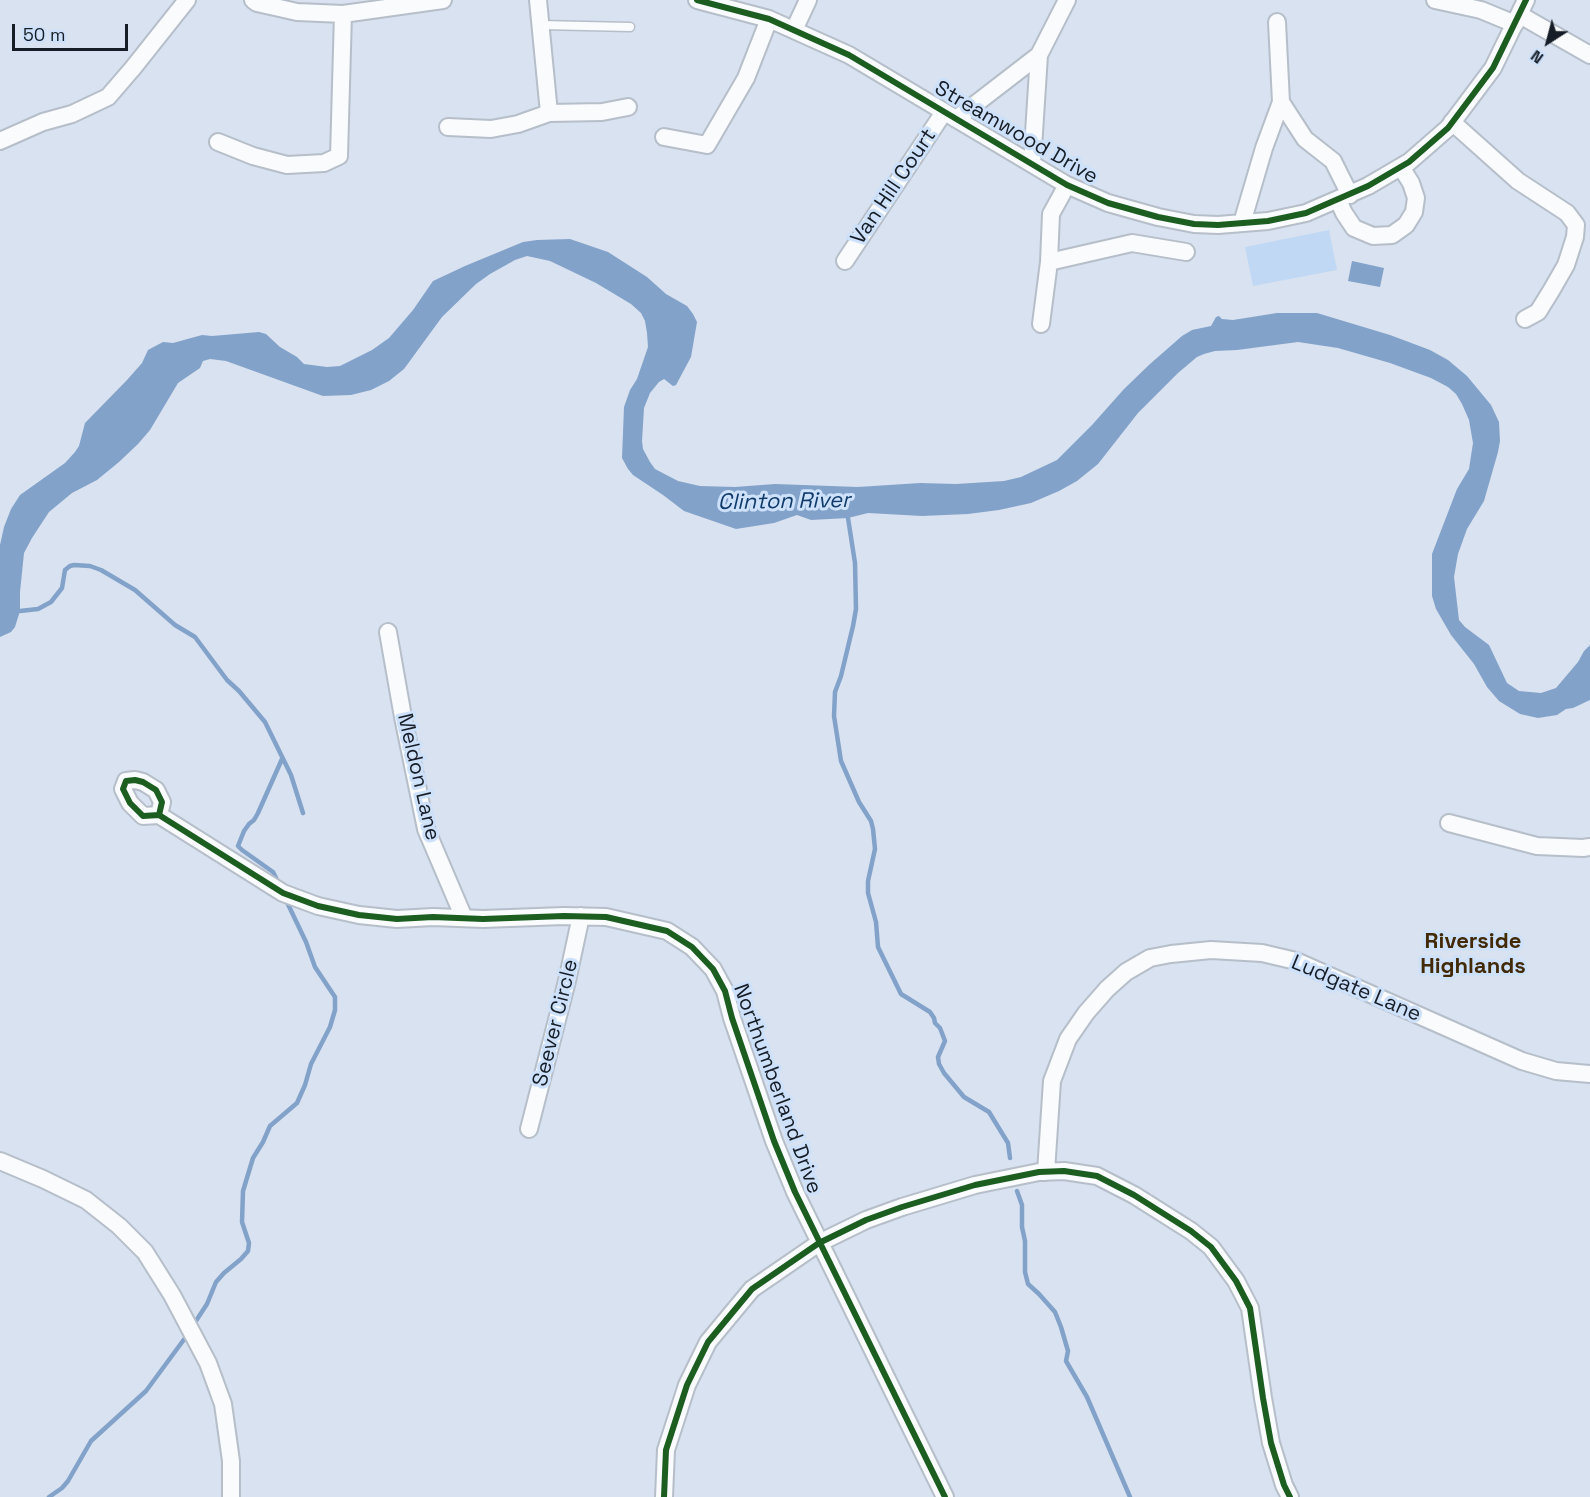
<!DOCTYPE html>
<style>
body{margin:0}
#map{position:relative;width:1590px;height:1497px;overflow:hidden;background:#d8e2f0;font-family:"Space Grotesk",sans-serif}
canvas{display:block}
.north{position:absolute;left:1518px;top:12px;width:60px;height:60px;-webkit-text-stroke:4px #cee1fa;paint-order:stroke;rotate:216deg;font-size:16px;font-weight:700;line-height:24px;text-align:center;color:#161d26}
.north::after{content:'';display:block;margin:auto;width:21px;height:27px;background:#161d26;clip-path:polygon(50% 0,100% 100%,50% 72%,0 100%)}
.scale{position:absolute;left:12px;top:24px;width:116px;height:27px;box-sizing:border-box;border:3px solid #161d26;border-top:0;padding-left:8px;font-size:18px;line-height:21px;white-space:nowrap;color:#161d26;-webkit-text-stroke:4px #cee1fa;paint-order:stroke}
</style>
<div id="map">
<canvas width="1590" height="1497"></canvas>
<div class="north">N</div>
<div class="scale">50 m</div>
</div>
<script>
const g = document.querySelector('canvas').getContext('2d');
g.lineJoin = 'round';
function fillPath(path, color) { g.fillStyle = color; g.fill(path, 'evenodd'); }
const toPath = rows => new Path2D(rows.map(r => 'M' + r).join(''));
function strokePath(path, color, width, dash) { g.strokeStyle = color; g.lineWidth = width; g.lineCap = dash ? 'butt' : 'round'; g.setLineDash(dash || []); g.stroke(path); }
function drawText(font, color, halo, rows, align = 'center') {
  g.font = font + ' "Space Grotesk",sans-serif'; g.lineWidth = 6; g.setLineDash([]); g.textBaseline = 'middle'; g.strokeStyle = halo; g.fillStyle = color; for (const [text, x, y, turn = 0] of rows) {
    g.save(); g.translate(x, y); g.rotate((+turn || 0) * Math.PI / 180); g.textAlign = isNaN(turn) ? turn : align; if (halo) g.strokeText(text, 0, 0); g.fillText(text, 0, 0); g.restore();
  }
}
fillPath(toPath([
 [1329,230,1337,270,1253,286,1245,247]
]), '#c1d8f4');
fillPath(toPath([
 [570,239,608,252,647,277,666,294,687,306,693,314,697,322,691,357,676,385,673,386,664,379,659,382,650,393,644,408,642,441,643,449,650,462,655,469,678,481,700,486,735,487,775,484,858,487,920,483,956,484,1004,481,1021,477,1057,460,1092,425,1124,389,1150,364,1182,336,1192,330,1211,326,1216,317,1219,316,1222,319,1233,320,1277,313,1317,313,1390,335,1430,350,1448,360,1467,376,1491,405,1499,422,1500,441,1498,452,1484,501,1467,529,1458,554,1454,577,1459,620,1465,627,1489,645,1507,683,1519,691,1541,693,1556,688,1578,662,1584,651,1590,645,1590,700,1573,708,1566,709,1557,715,1538,718,1520,714,1499,701,1487,687,1474,664,1451,635,1436,609,1432,596,1432,554,1457,489,1469,469,1473,443,1469,420,1462,404,1456,394,1448,387,1431,378,1390,363,1338,348,1298,342,1237,350,1215,351,1204,354,1197,357,1178,373,1138,413,1098,464,1077,481,1059,491,1031,503,999,510,968,514,922,516,868,513,848,518,811,520,797,515,774,523,736,529,684,511,663,495,633,475,628,469,622,458,624,407,630,390,637,379,648,347,647,333,645,321,641,313,631,304,596,283,550,261,527,256,515,260,490,274,476,284,442,317,404,369,389,381,371,390,351,395,323,396,226,361,210,359,203,361,200,368,178,383,150,430,138,444,119,462,97,480,72,493,49,512,32,538,24,553,20,592,20,611,15,627,11,632,0,637,0,545,4,527,11,509,20,495,65,463,75,452,79,446,85,423,127,380,142,363,148,350,163,342,173,343,202,335,212,336,259,332,266,334,280,347,297,357,304,364,327,367,340,366,372,350,389,338,413,310,433,281,465,266,523,242,537,240],
 [1352,261,1384,268,1380,287,1348,281]
]), '#83a2c9');
strokePath(toPath([
 [848,518,855,563,856,609,853,626,841,676,835,692,834,716,841,761,859,802,871,821,873,829,875,849,868,881,868,893,876,922,878,947,901,994,930,1012,934,1018,935,1023,940,1028,945,1041,938,1057,939,1064,944,1073,964,1097,989,1112,1008,1143,1010,1158],
 [20,611,38,609,51,602,62,588,65,570,70,566,74,565,90,566,101,570,135,590,175,625,195,637,227,680,239,691,265,722,291,775,303,813],
 [278,882,273,872,242,850,238,846,244,831,249,824,254,820,258,813,282,759],
 [1017,1191,1022,1205,1022,1227,1025,1241,1025,1272,1028,1284,1039,1294,1055,1312,1061,1327,1068,1351,1066,1361,1087,1397,1130,1497],
 [192,1327,207,1304,216,1282,224,1273,241,1259,248,1251,249,1243,242,1222,243,1191,253,1158,263,1142,270,1126,297,1103,305,1085,311,1064,330,1027,335,1010,335,997,315,967,306,942,285,898],
 [49,1497,62,1488,68,1481,91,1441,146,1391,188,1334]
]), '#83a2c9', 4.5);
const lane = toPath([
 [541,25,630,27]
]);
const street = toPath([
 [253,0,257,3,297,12,343,14,443,0],
 [538,0,549,113],
 [697,0,769,19,849,55,1067,185,1108,203,1158,217,1194,224,1218,225,1268,221,1306,213,1368,186,1409,162,1448,128,1493,68,1526,0],
 [1435,0,1481,10,1515,24],
 [1520,15,1590,55],
 [1277,22,1281,102,1305,139,1333,161,1350,195],
 [794,30,808,0],
 [956,119,1039,55],
 [1452,122,1518,181,1567,213,1576,225,1575,237,1566,265,1551,291,1538,312,1525,319],
 [448,127,491,129,518,124,549,113,602,112,628,107],
 [664,137,707,145,746,78,769,19],
 [0,141,43,122,72,114,108,97,133,68,187,0],
 [218,142,253,156,287,165,324,163,339,156,343,14],
 [1032,164,1039,55,1067,0],
 [1338,200,1344,213,1354,228,1373,236,1392,235,1406,225,1414,212,1416,198,1411,183,1401,167],
 [1242,223,1264,148,1281,102],
 [845,261,944,112],
 [1049,262,1132,243,1186,252],
 [1041,324,1049,262,1051,214,1067,185],
 [388,632,403,717,426,829,464,918],
 [159,815,162,802,156,790,143,782,135,780,126,781,123,789,130,803,143,816,159,815,283,893,318,906,359,915,397,919,433,917,483,919,564,916,606,917,667,931,692,947,713,969,725,991,732,1018,774,1141,795,1192,945,1497],
 [1449,823,1537,846,1583,848,1590,847],
 [529,1129,567,981,581,916],
 [0,1161,43,1179,86,1200,119,1226,145,1252,172,1295,208,1363,223,1404,231,1461,231,1497],
 [1046,1172,1052,1081,1068,1039,1086,1013,1107,989,1126,972,1150,958,1171,954,1211,950,1262,953,1296,961,1522,1061,1556,1071,1590,1074],
 [664,1497,666,1450,687,1385,708,1342,752,1289,819,1243,866,1220,902,1207,975,1185,1039,1172,1064,1171,1097,1176,1134,1195,1191,1231,1211,1247,1236,1281,1250,1308,1263,1398,1271,1443,1284,1485,1290,1497]
]);
strokePath(lane, '#b6bec9', 11);
strokePath(street, '#b6bec9', 20);
strokePath(lane, '#f9fbfd', 8);
strokePath(street, '#f9fbfd', 16);
strokePath(toPath([
 [697,0,769,19,849,55,1067,185,1108,203,1158,217,1194,224,1218,225,1268,221,1306,213,1368,186,1409,162,1448,128,1493,68,1526,0],
 [159,815,162,802,156,790,143,782,135,780,126,781,123,789,130,803,143,816,159,815,283,893,318,906,359,915,397,919,433,917,483,919,564,916,606,917,667,931,692,947,713,969,725,991,732,1018,774,1141,795,1192,945,1497],
 [664,1497,666,1450,687,1385,708,1342,752,1289,819,1243,866,1220,902,1207,975,1185,1039,1172,1064,1171,1097,1176,1134,1195,1191,1231,1211,1247,1236,1281,1250,1308,1263,1398,1271,1443,1284,1485,1290,1497]
]), '#1b5e20', 6);
drawText('21px', '#161d26', '#cee1fa', [
 ["Streamwood Drive",1016,133,30],
 ["Van Hill Court",894,187,-56],
 ["Meldon Lane",418,777,77],
 ["Ludgate Lane",1356,989,23],
 ["Seever Circle",556,1023,-76],
 ["Northumberland Drive",777,1089,70]
]);
drawText('italic 22px', '#103b6a', '#cee1fa', [
 ["Clinton River",784,502,-1]
]);
drawText('bold 22px', '#412a05', '#cee1fa', [
 ["Riverside",1473,942],
 ["Highlands",1473,967]
]);
</script>
